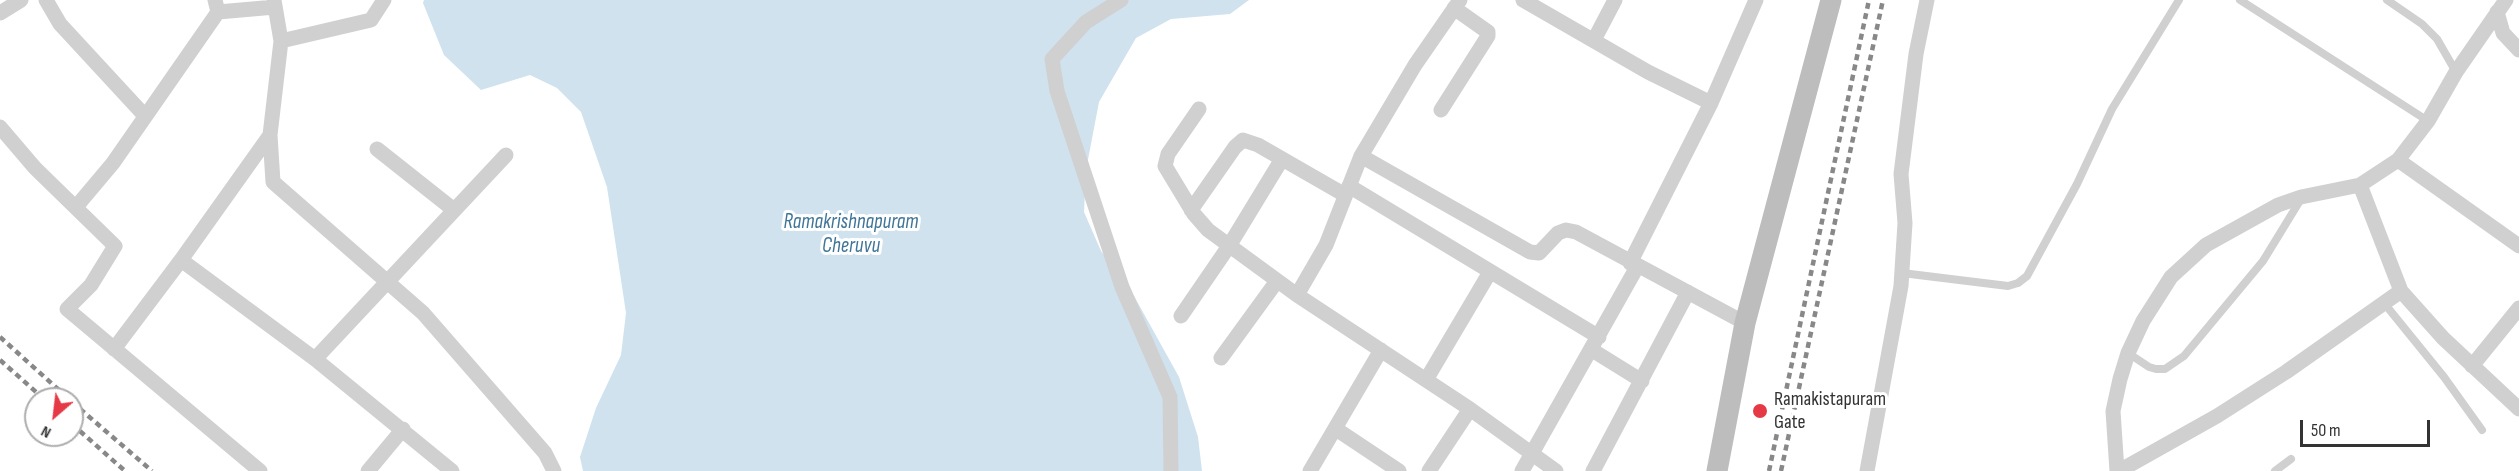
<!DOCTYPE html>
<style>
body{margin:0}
#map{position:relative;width:2519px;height:471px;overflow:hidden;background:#fff;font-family:"Sofia Sans Condensed",sans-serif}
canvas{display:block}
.north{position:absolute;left:24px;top:387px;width:60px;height:60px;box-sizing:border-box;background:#fff;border:2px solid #adadad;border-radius:50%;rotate:208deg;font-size:16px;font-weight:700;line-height:24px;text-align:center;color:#333}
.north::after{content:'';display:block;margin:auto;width:21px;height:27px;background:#e63946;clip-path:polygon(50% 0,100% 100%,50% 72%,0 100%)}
.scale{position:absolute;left:2300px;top:420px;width:130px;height:27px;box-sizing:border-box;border:3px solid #333;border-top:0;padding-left:8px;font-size:18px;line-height:21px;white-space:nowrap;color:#333;-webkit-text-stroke:4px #fff;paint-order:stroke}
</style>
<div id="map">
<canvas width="2519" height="471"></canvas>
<div class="north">N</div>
<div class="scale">50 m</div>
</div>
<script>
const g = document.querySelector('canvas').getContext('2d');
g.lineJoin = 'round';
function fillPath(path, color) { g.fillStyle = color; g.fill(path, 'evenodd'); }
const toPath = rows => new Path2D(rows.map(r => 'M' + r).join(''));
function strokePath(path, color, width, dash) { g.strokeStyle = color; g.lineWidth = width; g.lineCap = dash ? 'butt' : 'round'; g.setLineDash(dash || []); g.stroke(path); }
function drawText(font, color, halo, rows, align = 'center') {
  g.font = font + ' "Sofia Sans Condensed",sans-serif'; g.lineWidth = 6; g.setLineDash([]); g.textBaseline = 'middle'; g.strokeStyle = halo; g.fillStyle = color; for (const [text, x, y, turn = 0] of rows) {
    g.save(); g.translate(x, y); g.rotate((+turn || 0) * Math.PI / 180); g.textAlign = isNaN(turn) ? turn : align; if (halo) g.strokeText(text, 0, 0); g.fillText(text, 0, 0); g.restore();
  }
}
fillPath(toPath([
 [424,0,1249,0,1230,14,1171,19,1136,38,1099,102,1086,170,1084,212,1101,251,1134,296,1179,377,1198,437,1202,471,583,471,580,457,596,408,621,355,626,313,607,187,581,112,557,88,530,75,481,90,444,55,423,3]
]), '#cfe2ee');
strokePath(toPath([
 [2240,0,2428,121],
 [2387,0,2422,24,2437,39,2456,72],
 [1902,273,2008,286,2018,283,2027,276,2077,184,2112,109,2179,0],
 [2384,303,2444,377,2482,430],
 [2128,353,2149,367,2156,369,2165,369,2184,356,2263,261,2301,199],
 [2275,471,2291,459]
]), '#d0d0d0', 8);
strokePath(toPath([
 [46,0,60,24,145,116],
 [274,0,281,41,270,135,273,182,423,313,545,453,554,471],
 [1121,0,1086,22,1052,59,1057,91,1122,287,1170,397,1171,471],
 [1523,0,1648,72,1711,103],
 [218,12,275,7],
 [2497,12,2503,33,2519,50],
 [0,13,21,0],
 [1594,40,1615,0],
 [281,41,371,20,384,0],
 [1199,109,1168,154,1165,166,1194,214,1208,230,1297,295,1470,409,1556,471],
 [1441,110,1488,36,1488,32,1454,8],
 [0,127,35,168,115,246,91,285,67,309,260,471],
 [377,149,454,210],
 [1361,156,1530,252,1539,253,1558,233,1566,230,1576,232,1745,323],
 [2398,160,2519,246],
 [2360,185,2401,291,2443,338,2519,409],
 [1349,186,1599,337],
 [76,207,113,163,218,12,215,0],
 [1191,210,1235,147,1243,140,1258,145,1345,195],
 [181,260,315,359,452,471],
 [1630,263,1711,103,1756,0],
 [1297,295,1326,245,1361,156,1415,65,1460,0],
 [1181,316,1229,246,1282,159],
 [114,349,181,260,270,135],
 [1592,350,1642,381],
 [1221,358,1277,281],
 [315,359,506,155],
 [2472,366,2519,308],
 [1426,380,1490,272],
 [1336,429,1399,471],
 [368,471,403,429],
 [1310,471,1381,350],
 [1429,471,1470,409],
 [1522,471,1637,267],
 [1593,471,1688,292],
 [1867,471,1901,286,1905,223,1901,174,1916,54,1927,0],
 [2117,471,2113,411,2120,379,2128,353,2143,321,2171,277,2206,245,2278,205,2301,197,2360,185,2398,160,2428,121,2456,72,2506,0],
 [2119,471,2217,416,2286,372,2401,291]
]), '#d0d0d0', 15);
strokePath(toPath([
 [1717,471,1745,323,1831,0]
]), '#bdbdbd', 21);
strokePath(toPath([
 [0,337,69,399],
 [0,360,44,399],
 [72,402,152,471],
 [72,424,125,471],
 [1769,471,1869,0],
 [1781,471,1883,0]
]), '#888', 4.5, [6, 4.5]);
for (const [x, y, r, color] of [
 [1760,411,8,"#e63946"]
]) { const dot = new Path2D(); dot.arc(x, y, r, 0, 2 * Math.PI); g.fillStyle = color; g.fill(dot); strokePath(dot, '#fff', 2); }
drawText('20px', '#333', '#fff', [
 ["Ramakistapuram",1774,400],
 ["Gate",1774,423]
], 'left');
drawText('italic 21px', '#3f7597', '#fff', [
 ["Ramakrishnapuram",851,223],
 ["Cheruvu",851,247]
]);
</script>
